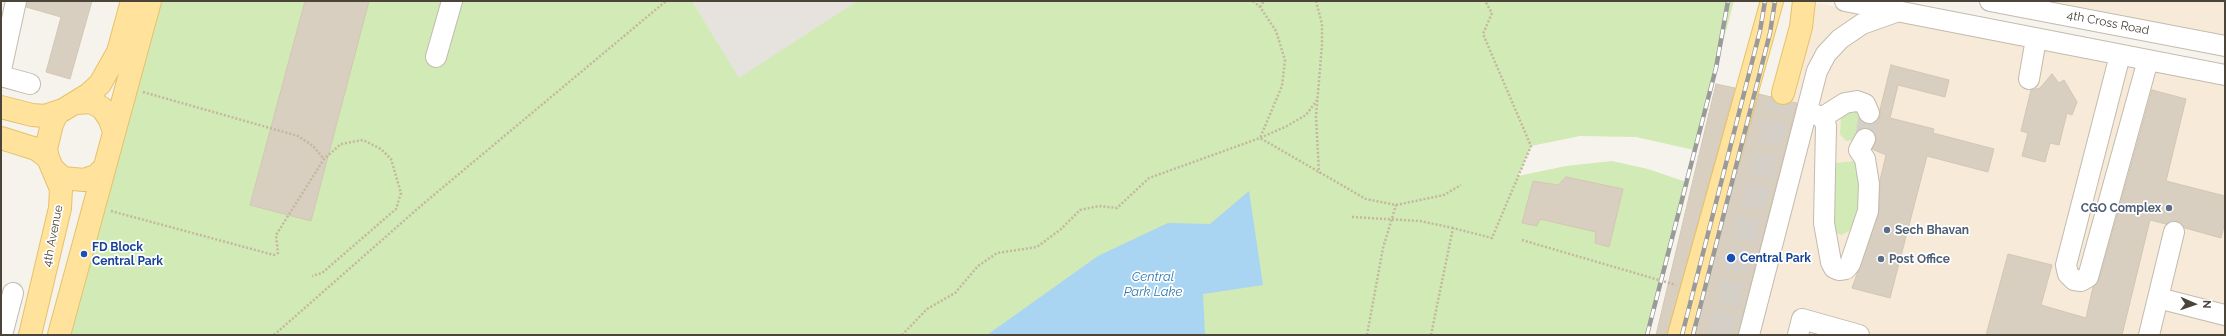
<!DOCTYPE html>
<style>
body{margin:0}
#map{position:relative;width:2226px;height:336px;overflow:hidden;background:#f6f3ec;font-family:Raleway,sans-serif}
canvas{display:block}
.frame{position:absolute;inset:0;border:2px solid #4b4439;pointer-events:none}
.north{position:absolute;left:2174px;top:284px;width:40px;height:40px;-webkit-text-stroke:3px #fff;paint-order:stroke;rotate:92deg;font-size:11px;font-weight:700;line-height:16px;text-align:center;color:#4b4439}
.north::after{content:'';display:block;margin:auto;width:14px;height:18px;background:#4b4439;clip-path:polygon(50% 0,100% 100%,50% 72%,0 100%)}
</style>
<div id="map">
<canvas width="2226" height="336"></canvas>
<div class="frame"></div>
<div class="north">N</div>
</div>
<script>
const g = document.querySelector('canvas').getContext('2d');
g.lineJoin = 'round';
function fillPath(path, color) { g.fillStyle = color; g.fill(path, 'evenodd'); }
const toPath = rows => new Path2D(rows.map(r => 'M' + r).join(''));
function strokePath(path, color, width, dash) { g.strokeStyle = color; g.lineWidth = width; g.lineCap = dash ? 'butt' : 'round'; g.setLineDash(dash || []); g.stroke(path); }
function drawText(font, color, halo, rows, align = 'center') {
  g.font = font + ' Raleway,sans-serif'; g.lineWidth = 3.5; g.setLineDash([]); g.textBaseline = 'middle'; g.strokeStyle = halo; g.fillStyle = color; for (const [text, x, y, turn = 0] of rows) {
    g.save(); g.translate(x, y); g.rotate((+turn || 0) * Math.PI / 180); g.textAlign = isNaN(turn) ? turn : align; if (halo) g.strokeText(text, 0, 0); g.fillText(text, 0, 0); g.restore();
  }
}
fillPath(toPath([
 [2031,1,2225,1,2225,38],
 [1817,3,2068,52,2225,80,2225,335,1729,335,1756,244]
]), '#f7ead8');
fillPath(toPath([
 [692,1,857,1,739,79]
]), '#e6e2dd');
fillPath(toPath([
 [158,1,692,1,739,78,857,1,1734,1,1694,150,1636,137,1580,136,1531,146,1518,176,1566,166,1612,161,1648,169,1689,183,1649,335,68,335],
 [1854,106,1864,115,1863,122,1857,135,1853,140,1846,141,1840,134,1841,118,1844,112],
 [1854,161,1859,163,1866,192,1853,229,1841,235,1834,232,1833,169,1836,163]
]), '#d2eab5');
fillPath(toPath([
 [1249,191,1263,285,1203,294,1205,335,987,335,1098,256,1168,223,1210,224]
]), '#a9d4f2');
const building = toPath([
 [27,1,92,1,70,79,46,72,61,17,26,7,27,1],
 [305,1,369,1,311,221,250,205,305,1],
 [1891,65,1949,80,1945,97,1898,85,1890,118,1934,129,1933,133,1994,149,1988,172,1927,156,1890,298,1852,288,1879,212,1880,180,1886,155,1872,149,1876,139,1874,132,1880,115,1880,110,1891,65],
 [2052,74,2059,83,2064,80,2077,102,2072,115,2067,113,2059,145,2050,143,2045,162,2022,156,2028,133,2021,131,2031,90,2040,88,2052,74],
 [1716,84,1735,88,1667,335,1656,335,1716,84],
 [2152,90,2186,99,2166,181,2225,196,2225,222,2221,238,2185,228,2177,221,2166,224,2150,220,2122,335,1986,335,2008,254,2052,265,2041,305,2086,318,2093,287,2099,280,2152,90],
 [1759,94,1771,97,1780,105,1791,102,1797,103,1738,335,1692,335,1759,94],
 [1566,177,1623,189,1609,247,1595,243,1596,232,1540,219,1537,226,1522,223,1533,181,1558,185,1566,177]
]);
fillPath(building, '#d8cfc1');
strokePath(building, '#d3c7b4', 1);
strokePath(toPath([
 [1865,139,1869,113]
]), '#d4d0c8', 20, [20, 10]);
strokePath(toPath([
 [1719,335,1783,93]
]), '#d4d0c8', 22, [22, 11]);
const minor = toPath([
 [1845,1,2225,75],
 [1990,1,2225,46],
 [2120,55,2066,265,2068,274,2074,280,2081,281,2088,277,2148,60],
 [436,57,452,1],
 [1,70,16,1],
 [1,76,30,84],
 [2029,79,2036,39],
 [1807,112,1823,117,1826,126,1824,223,1831,262,1834,268,1839,270,1846,269,1850,264,1868,211,1869,184,1865,159,1859,150,1865,139],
 [1823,117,1845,103,1857,101,1865,104,1869,113],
 [2158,298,2174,232],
 [2,335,13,293],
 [1749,335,1817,71,1826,54,1840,39,1862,24,1896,12],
 [1798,335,1802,319,1859,335],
 [2149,335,2158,298,2225,315]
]);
const major = toPath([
 [1783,93,1801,27,1804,1],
 [77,103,91,102,102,108,109,118,114,131],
 [1,107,32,115,45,116,63,110,89,94,100,84,118,52,132,1],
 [1,138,36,149,48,158],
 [54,170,63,178,84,180,96,176,104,168],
 [30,335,60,208,61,189,48,158,46,149,52,124,58,112],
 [59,335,150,1],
 [1679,335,1772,1]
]);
strokePath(minor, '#c2bbae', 22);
strokePath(major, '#e6c16a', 24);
strokePath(toPath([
 [1253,1,1260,7,1276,31,1285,60,1282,86,1260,138,1366,199,1396,205,1444,195,1461,185],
 [1316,1,1322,24,1322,45,1316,116,1319,173],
 [1260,7,1264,1],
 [143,92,298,136,313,146,324,159],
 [111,211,274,255,278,253,276,235,324,159,341,144,363,140,381,149,391,159,401,193,396,209,322,273,312,276],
 [1352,217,1420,221,1453,228],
 [1522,240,1676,285],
 [274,335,423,204,666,1],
 [902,335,927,309,955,293,978,266,997,253,1037,247,1061,229,1080,210,1099,206,1117,208,1149,178,1260,138,1287,126,1306,115,1317,100],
 [1367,335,1383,248,1396,205],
 [1431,335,1453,228,1492,238,1531,146,1483,34,1492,13,1485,1]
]), '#c4b79f', 2.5, [2, 2]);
strokePath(minor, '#fff', 20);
strokePath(major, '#ffe39c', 22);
const rail = toPath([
 [1647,335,1716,68,1728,1],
 [1682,335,1760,31,1765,1],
 [1693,335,1770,33,1775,1]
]);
strokePath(rail, '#9a9a9a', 4.5);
strokePath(rail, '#fff', 3, [9]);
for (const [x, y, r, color] of [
 [2169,208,4,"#5c6f8a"],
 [1887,230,4,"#5c6f8a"],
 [84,254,4,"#1a4fb4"],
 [1731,258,5,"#1a4fb4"],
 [1881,259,4,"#5c6f8a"]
]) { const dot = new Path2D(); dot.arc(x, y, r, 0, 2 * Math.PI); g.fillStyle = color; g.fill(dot); strokePath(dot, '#fff', 1.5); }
drawText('12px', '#4b4439', '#fff', [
 ["4th Cross Road",2108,23,11],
 ["4th Avenue",53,236,-79]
]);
drawText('bold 12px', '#4e5e75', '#fff', [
 ["CGO Complex",2161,208,"right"],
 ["Sech Bhavan",1895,230],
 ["Post Office",1889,259]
], 'left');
drawText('bold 12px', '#164399', '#fff', [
 ["FD Block",92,247],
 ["Central Park",92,261],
 ["Central Park",1740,258]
], 'left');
drawText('italic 13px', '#2e7ab2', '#fff', [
 ["Central",1153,277],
 ["Park Lake",1153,292]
]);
</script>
